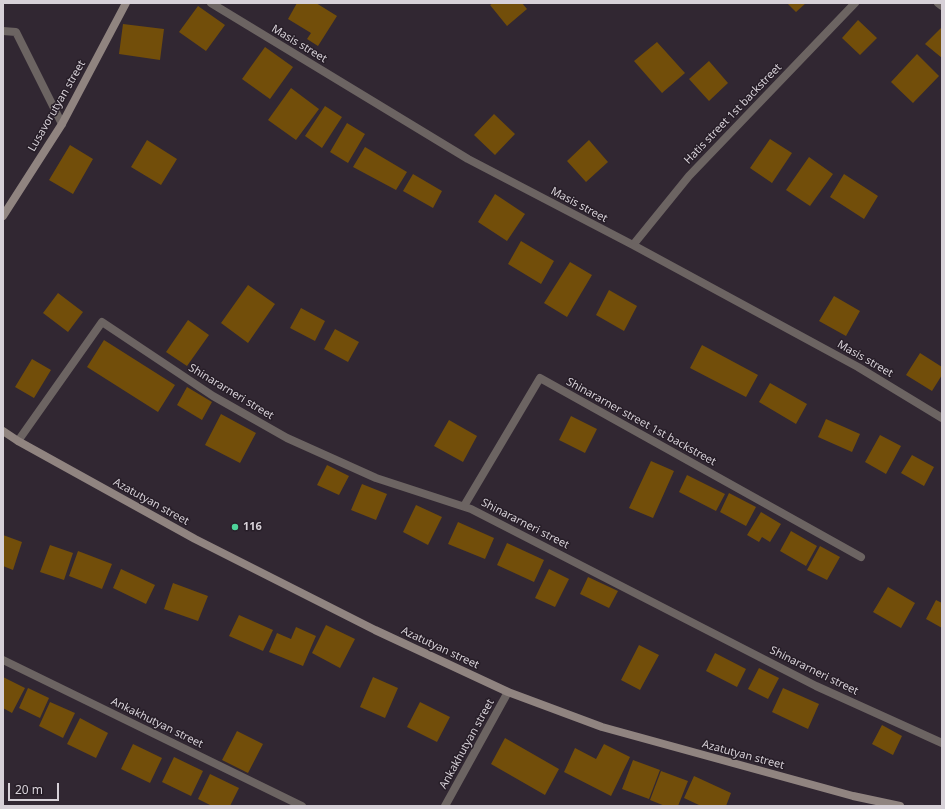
<!DOCTYPE html>
<style>
body{margin:0}
#map{position:relative;width:945px;height:809px;overflow:hidden;background:#312732;font-family:"Noto Sans",sans-serif}
canvas{display:block}
.frame{position:absolute;inset:0;border:4px solid #d7d1d8;pointer-events:none}
.scale{position:absolute;left:8px;top:783px;width:51px;height:18px;box-sizing:border-box;border:2px solid #d7d1d8;border-top:0;padding-left:5px;font-size:12px;line-height:14px;white-space:nowrap;color:#d7d1d8;-webkit-text-stroke:3px #271e28;paint-order:stroke}
</style>
<div id="map">
<canvas width="945" height="809"></canvas>
<div class="frame"></div>
<div class="scale">20 m</div>
</div>
<script>
const g = document.querySelector('canvas').getContext('2d');
g.lineJoin = 'round';
function fillPath(path, color) { g.fillStyle = color; g.fill(path, 'evenodd'); }
const toPath = rows => new Path2D(rows.map(r => 'M' + r).join(''));
function strokePath(path, color, width, dash) { g.strokeStyle = color; g.lineWidth = width; g.lineCap = dash ? 'butt' : 'round'; g.setLineDash(dash || []); g.stroke(path); }
function drawText(font, color, halo, rows, align = 'center') {
  g.font = font + ' "Noto Sans",sans-serif'; g.lineWidth = 3; g.setLineDash([]); g.textBaseline = 'middle'; g.strokeStyle = halo; g.fillStyle = color; for (const [text, x, y, turn = 0] of rows) {
    g.save(); g.translate(x, y); g.rotate((+turn || 0) * Math.PI / 180); g.textAlign = isNaN(turn) ? turn : align; if (halo) g.strokeText(text, 0, 0); g.fillText(text, 0, 0); g.restore();
  }
}
fillPath(toPath([
 [297,3,316,3,337,16,318,46,307,39,311,33,288,19],
 [493,3,522,3,527,9,507,26,490,5],
 [787,3,806,3,796,12],
 [198,6,225,25,206,51,179,32],
 [858,20,877,38,860,55,842,38],
 [123,24,164,29,160,60,119,54],
 [942,27,942,58,925,44],
 [657,42,685,73,662,93,634,61],
 [265,47,293,67,270,99,242,79],
 [917,54,939,76,913,103,891,82],
 [709,61,728,83,709,101,689,79],
 [291,88,319,109,296,140,268,120],
 [325,106,342,117,322,148,305,136],
 [494,114,515,134,495,155,474,135],
 [347,123,365,134,348,163,330,152],
 [770,139,792,153,772,183,750,168],
 [147,140,177,159,161,185,131,167],
 [589,140,608,162,586,182,567,161],
 [70,145,93,159,73,194,49,180],
 [365,147,407,172,396,190,353,167],
 [809,157,833,174,810,206,786,190],
 [413,174,442,191,433,208,403,191],
 [844,174,878,196,864,219,830,197],
 [495,194,525,214,507,241,478,222],
 [521,241,554,261,541,284,508,264],
 [570,262,592,275,567,317,544,303],
 [248,285,275,304,248,343,221,323],
 [609,290,637,306,624,331,596,315],
 [58,293,83,312,68,332,43,313],
 [834,296,860,311,846,336,819,321],
 [301,308,325,321,315,341,290,328],
 [188,320,209,335,187,366,166,352],
 [335,329,359,342,348,362,324,349],
 [104,340,175,385,158,412,87,367],
 [702,345,758,375,746,397,690,368],
 [920,353,942,367,942,375,932,391,906,375],
 [32,359,51,370,34,398,15,387],
 [770,383,807,404,796,424,759,402],
 [187,387,212,402,202,420,177,405],
 [221,414,256,433,240,463,205,445],
 [571,416,597,429,585,453,559,440],
 [826,419,860,434,852,452,818,437],
 [449,420,477,436,463,462,434,446],
 [880,435,901,446,886,474,865,462],
 [912,455,934,467,924,486,901,473],
 [651,461,674,471,653,518,629,508],
 [327,465,349,476,339,495,317,485],
 [687,475,725,494,716,511,679,492],
 [362,484,387,494,376,520,351,510],
 [729,493,756,507,746,526,720,512],
 [416,505,442,517,428,545,403,532],
 [761,512,781,524,770,542,762,537,759,542,747,535],
 [458,522,494,538,485,559,448,544],
 [791,531,817,546,806,566,780,551],
 [3,535,22,542,13,570,3,566],
 [507,543,544,560,534,582,497,565],
 [50,545,73,553,64,580,40,572],
 [820,546,840,557,827,580,807,570],
 [78,551,112,564,102,589,69,576],
 [121,569,155,585,146,604,113,588],
 [549,569,569,579,555,607,535,598],
 [588,577,618,591,609,608,580,594],
 [173,583,208,596,198,621,164,609],
 [888,587,915,603,901,628,873,612],
 [936,600,942,603,942,628,926,619],
 [239,615,273,630,263,651,229,636],
 [326,625,355,639,340,668,312,653],
 [296,627,316,636,303,666,269,652,277,633,291,639],
 [639,645,659,655,640,690,621,680],
 [715,653,746,669,737,687,706,671],
 [759,668,779,678,768,699,748,689],
 [3,677,25,688,12,713,3,708],
 [373,677,398,688,385,718,360,707],
 [28,688,49,698,40,718,19,708],
 [783,688,819,704,808,729,772,712],
 [50,702,75,713,63,738,39,726],
 [420,702,450,717,437,742,407,727],
 [80,718,108,733,96,758,67,744],
 [882,725,902,736,893,755,872,744],
 [237,731,263,744,248,773,222,760],
 [505,738,559,769,545,795,491,764],
 [133,744,162,758,150,783,121,769],
 [604,744,630,757,611,796,564,772,575,748,596,759],
 [174,757,203,771,191,796,162,782],
 [633,760,660,770,649,799,622,789],
 [661,771,688,781,678,806,665,806,650,800],
 [210,774,239,788,230,806,212,806,198,799],
 [694,776,731,793,726,806,701,806,684,798]
]), '#724e0a');
strokePath(toPath([
 [211,3,468,159,633,245,858,367,942,418],
 [938,3,942,6],
 [3,31,16,32,62,124],
 [633,245,689,176,855,3],
 [18,441,102,322,213,396,287,438,376,478,471,509,816,686,942,743],
 [464,506,540,378,861,557],
 [3,660,302,806],
 [445,806,508,692]
]), '#6c6462', 8);
strokePath(toPath([
 [3,216,62,124,126,3],
 [3,431,18,441,195,539,375,630,508,692,602,727,853,796,900,806]
]), '#908480', 8);
for (const [x, y, r, color] of [
 [235,527,4,"#4ed39a"]
]) { const dot = new Path2D(); dot.arc(x, y, r, 0, 2 * Math.PI); g.fillStyle = color; g.fill(dot); strokePath(dot, '#271e28', 1.5); }
drawText('11px', '#d7d1d8', '#271e28', [
 ["Masis street",299,44,31],
 ["Lusavorutyan street",57,106,-60],
 ["Hatis street 1st backstreet",733,114,-46],
 ["Masis street",579,205,28],
 ["Masis street",865,359,30],
 ["Shinararneri street",231,392,31],
 ["Shinararner street 1st backstreet",641,422,29],
 ["Azatutyan street",151,502,29],
 ["Shinararneri street",525,524,27],
 ["Azatutyan street",440,648,25],
 ["Shinararneri street",814,671,26],
 ["Ankakhutyan street",157,723,26],
 ["Ankakhutyan street",467,744,-61],
 ["Azatutyan street",743,755,15]
]);
drawText('bold 11px', '#d7d1d8', '#271e28', [
 ["116",243,527]
], 'left');
</script>
